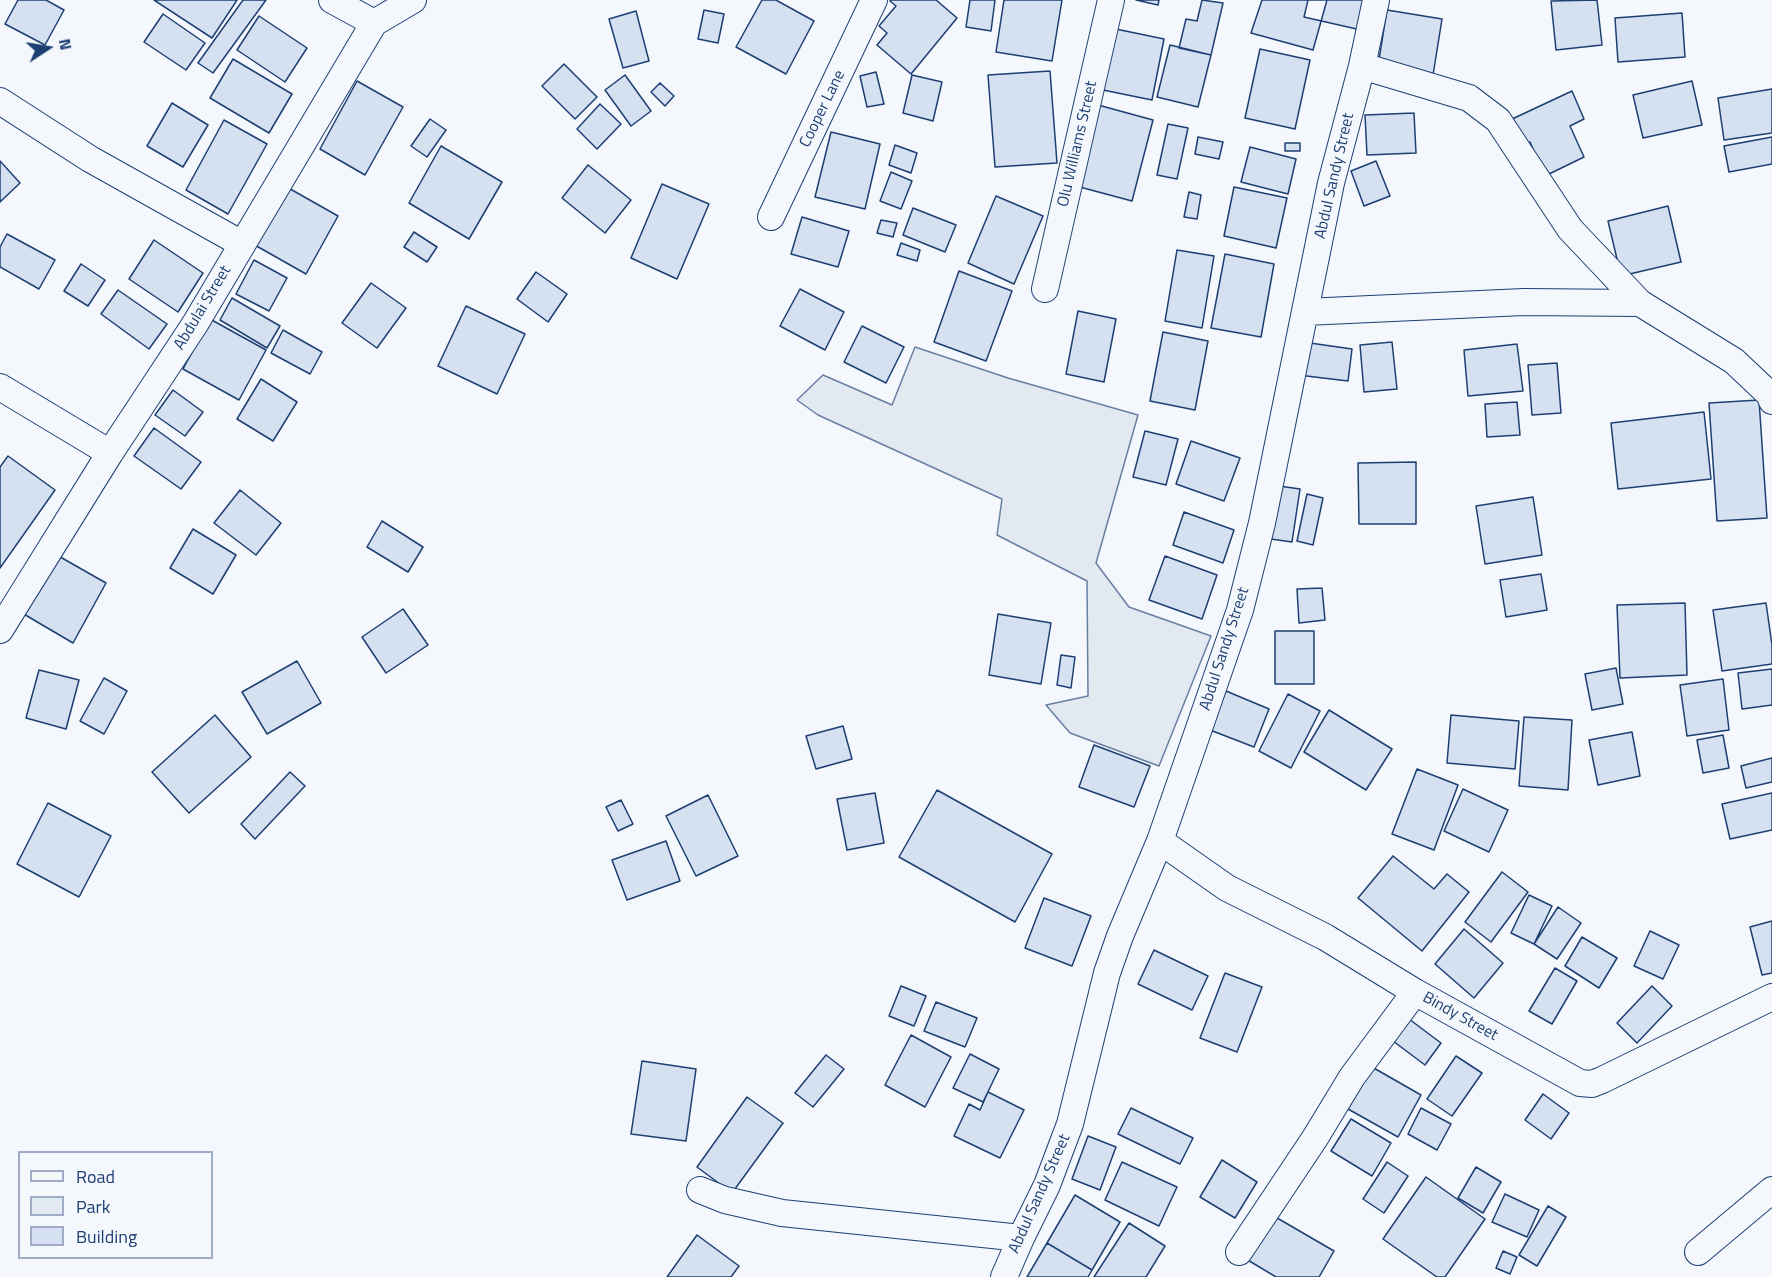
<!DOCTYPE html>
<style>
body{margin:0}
#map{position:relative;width:1772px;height:1277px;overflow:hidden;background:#f4f7fb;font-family:"Titillium Web",sans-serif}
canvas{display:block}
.legend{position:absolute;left:18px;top:1151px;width:195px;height:108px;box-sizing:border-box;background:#f4f7fb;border:2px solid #9eadc5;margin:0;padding:8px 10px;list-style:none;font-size:18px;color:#1d3f73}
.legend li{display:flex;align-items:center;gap:12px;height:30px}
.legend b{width:30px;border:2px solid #9eadc5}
.north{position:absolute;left:18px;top:18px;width:60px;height:60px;-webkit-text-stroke:4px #f4f7fb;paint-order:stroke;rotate:78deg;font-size:16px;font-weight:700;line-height:24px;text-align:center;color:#1d3f73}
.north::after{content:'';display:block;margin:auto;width:21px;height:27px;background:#1d3f73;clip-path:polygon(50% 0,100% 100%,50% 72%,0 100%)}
</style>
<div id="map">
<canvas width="1772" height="1277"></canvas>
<ul class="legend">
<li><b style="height:8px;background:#f4f7fb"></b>Road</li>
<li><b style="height:16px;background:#e3e9f0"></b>Park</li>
<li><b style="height:16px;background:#d5e0f0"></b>Building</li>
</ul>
<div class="north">N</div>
</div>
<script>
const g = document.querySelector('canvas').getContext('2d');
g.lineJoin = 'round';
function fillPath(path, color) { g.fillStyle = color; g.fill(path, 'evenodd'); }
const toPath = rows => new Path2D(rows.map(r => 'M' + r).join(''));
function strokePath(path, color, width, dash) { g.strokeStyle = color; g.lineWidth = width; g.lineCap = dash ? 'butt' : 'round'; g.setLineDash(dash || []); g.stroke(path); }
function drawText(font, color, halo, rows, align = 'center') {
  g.font = font + ' "Titillium Web",sans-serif'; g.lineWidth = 4.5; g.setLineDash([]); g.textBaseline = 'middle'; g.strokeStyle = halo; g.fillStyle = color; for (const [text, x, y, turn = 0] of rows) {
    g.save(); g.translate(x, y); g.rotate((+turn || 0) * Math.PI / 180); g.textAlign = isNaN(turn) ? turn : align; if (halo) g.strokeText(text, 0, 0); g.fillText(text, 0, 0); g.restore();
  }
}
const green = toPath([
 [915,347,1008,378,1138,415,1096,563,1129,607,1211,636,1159,766,1070,733,1046,705,1088,696,1087,581,997,535,1002,499,818,415,797,400,823,375,892,405,915,347]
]);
fillPath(green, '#e3e9f0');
strokePath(green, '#687fa3', 1.5);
const building = toPath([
 [18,0,46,0,64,10,45,45,5,24,18,0],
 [154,0,237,0,212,38,154,0],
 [243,0,266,0,213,73,198,63,243,0],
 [762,0,776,0,814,21,786,74,736,47,762,0],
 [891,0,936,0,957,18,911,74,877,45,887,33,879,26,896,6,890,1,891,0],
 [970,0,995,0,991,31,966,27,970,0],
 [1004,0,1062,0,1052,61,996,52,1004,0],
 [1136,0,1159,0,1158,5,1136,0],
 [1202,0,1223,3,1211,55,1179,48,1186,19,1197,21,1202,0],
 [1262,0,1327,0,1313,50,1251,33,1262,0],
 [1308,0,1367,0,1361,30,1304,17,1308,0],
 [1597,0,1602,45,1556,50,1551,1,1597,0],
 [704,10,724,14,718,43,698,39,704,10],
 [1387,10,1442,19,1433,75,1378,66,1387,10],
 [636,11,649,61,623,68,609,19,636,11],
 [1682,13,1685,57,1618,62,1615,18,1682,13],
 [163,14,205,43,186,70,144,42,163,14],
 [259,16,307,48,285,82,237,50,259,16],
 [1111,28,1164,39,1152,100,1098,89,1111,28],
 [1170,45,1211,55,1198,107,1157,97,1170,45],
 [1260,49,1310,60,1295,129,1245,118,1260,49],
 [233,59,292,94,269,133,210,98,233,59],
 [564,64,597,97,575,119,542,86,564,64],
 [1050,71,1057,163,995,167,988,75,1050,71],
 [876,72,884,104,867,107,860,76,876,72],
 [625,75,651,111,631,126,605,90,625,75],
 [912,75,942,82,933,121,903,113,912,75],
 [357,81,403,107,365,175,320,149,357,81],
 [1692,81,1702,125,1643,138,1633,95,1692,81],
 [660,83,674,96,665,106,651,92,660,83],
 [1772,89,1772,133,1724,140,1718,98,1772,89],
 [1572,91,1584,119,1570,126,1584,157,1545,176,1530,142,1522,146,1510,120,1572,91],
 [172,103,208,125,183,167,147,146,172,103],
 [600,104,621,124,597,149,577,129,600,104],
 [1098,105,1153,120,1132,201,1076,186,1098,105],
 [1414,113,1416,153,1367,155,1365,115,1414,113],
 [430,119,446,130,427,157,411,146,430,119],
 [224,120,267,144,228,214,186,190,224,120],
 [1168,124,1188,128,1177,179,1157,175,1168,124],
 [831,132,880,144,865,209,815,197,831,132],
 [1198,137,1223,142,1219,159,1195,154,1198,137],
 [1772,137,1772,164,1729,172,1724,146,1772,137],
 [1285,143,1300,143,1300,151,1285,151,1285,143],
 [895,145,917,153,911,173,889,165,895,145],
 [441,146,502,182,469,239,409,203,441,146],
 [1250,147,1296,159,1288,194,1241,182,1250,147],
 [0,161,20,183,0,202,0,161],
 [1376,161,1390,196,1364,206,1351,171,1376,161],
 [588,165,631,200,605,233,562,198,588,165],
 [891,172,912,181,901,209,880,201,891,172],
 [662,184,709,204,677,279,631,258,662,184],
 [285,186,338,216,306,274,253,244,285,186],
 [1234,187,1287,198,1276,248,1224,236,1234,187],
 [1189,192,1201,195,1197,219,1184,217,1189,192],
 [996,196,1043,216,1014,284,968,263,996,196],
 [1668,206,1681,262,1621,276,1608,221,1668,206],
 [913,208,956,225,945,252,903,235,913,208],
 [802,217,849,231,838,267,791,254,802,217],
 [881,220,897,223,893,237,877,233,881,220],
 [414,232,437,247,427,262,404,247,414,232],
 [7,234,55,260,39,289,0,267,0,247,7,234],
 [154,240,203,273,178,312,129,279,154,240],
 [901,243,920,250,917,261,897,255,901,243],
 [1177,250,1214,256,1202,328,1165,321,1177,250],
 [1225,254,1274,264,1261,337,1211,328,1225,254],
 [254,260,287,278,269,311,236,294,254,260],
 [81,264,105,280,88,306,64,291,81,264],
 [959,271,1012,291,986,361,934,342,959,271],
 [536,272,567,294,548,322,517,299,536,272],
 [371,283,406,308,377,348,342,323,371,283],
 [800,289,844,312,825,350,780,326,800,289],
 [118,290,167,324,149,349,101,314,118,290],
 [232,298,280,326,267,348,220,320,232,298],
 [466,306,525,334,497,394,438,366,466,306],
 [1078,311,1116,319,1104,382,1066,374,1078,311],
 [210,319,266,350,239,400,183,369,210,319],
 [862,326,904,347,886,383,844,362,862,326],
 [283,330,322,352,310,374,271,353,283,330],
 [1163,332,1208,341,1195,410,1150,401,1163,332],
 [1303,342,1352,349,1348,381,1298,375,1303,342],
 [1392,342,1397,389,1364,392,1360,345,1392,342],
 [1517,344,1523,391,1468,396,1464,350,1517,344],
 [1557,363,1561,413,1532,415,1528,365,1557,363],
 [261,379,297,402,273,441,237,419,261,379],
 [173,390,203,412,185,436,155,415,173,390],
 [1759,400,1767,518,1717,521,1709,403,1759,400],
 [1517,402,1520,435,1487,437,1485,404,1517,402],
 [1704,412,1711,479,1618,489,1611,423,1704,412],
 [154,428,201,462,181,489,134,456,154,428],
 [1145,431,1178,439,1166,485,1133,477,1145,431],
 [1191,441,1240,458,1224,501,1176,484,1191,441],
 [8,456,55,490,0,568,0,467,8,456],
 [1416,462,1416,524,1359,524,1358,463,1416,462],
 [1272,485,1300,489,1292,542,1264,538,1272,485],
 [240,490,281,523,256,555,214,523,240,490],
 [1307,494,1323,498,1313,545,1297,541,1307,494],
 [1533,497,1542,555,1485,564,1476,506,1533,497],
 [1184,512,1234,530,1223,563,1173,545,1184,512],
 [382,521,423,547,408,572,367,547,382,521],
 [193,529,236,555,213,594,170,568,193,529],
 [55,554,106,583,73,643,22,613,55,554],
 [1165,556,1217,575,1202,619,1149,600,1165,556],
 [1541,574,1547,610,1506,617,1500,580,1541,574],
 [1322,588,1325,620,1299,623,1297,589,1322,588],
 [1685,603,1687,675,1620,678,1617,605,1685,603],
 [1766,603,1772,645,1772,664,1722,671,1713,610,1766,603],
 [403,609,428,645,386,673,362,637,403,609],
 [998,614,1051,623,1041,684,989,675,998,614],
 [1275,631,1314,631,1314,684,1275,684,1275,631],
 [1061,655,1075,657,1071,688,1057,685,1061,655],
 [297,661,321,703,267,734,242,692,297,661],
 [1616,668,1623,704,1592,710,1585,674,1616,668],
 [1772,669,1772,705,1742,709,1738,673,1772,669],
 [39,670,79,680,66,729,26,718,39,670],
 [104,678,127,691,104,734,80,721,104,678],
 [1723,679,1729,730,1687,736,1680,685,1723,679],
 [1226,691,1269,709,1254,747,1210,730,1226,691],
 [1288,694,1320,711,1291,768,1259,751,1288,694],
 [1329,710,1392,749,1366,790,1304,752,1329,710],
 [215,715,251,757,189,813,152,772,215,715],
 [1451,715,1519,721,1515,769,1447,763,1451,715],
 [1524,717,1572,720,1568,790,1519,786,1524,717],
 [843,726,852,759,816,769,806,736,843,726],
 [1632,732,1640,776,1598,785,1589,740,1632,732],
 [1723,735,1729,768,1703,773,1697,740,1723,735],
 [1094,745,1150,766,1134,807,1079,787,1094,745],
 [1772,758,1772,782,1746,788,1741,766,1772,758],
 [1417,769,1458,785,1434,850,1392,834,1417,769],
 [290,772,305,786,255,839,241,824,290,772],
 [1463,789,1508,810,1489,852,1444,831,1463,789],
 [937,790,1052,854,1015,922,899,857,937,790],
 [875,793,884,843,847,850,837,799,875,793],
 [1772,793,1772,830,1730,839,1722,804,1772,793],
 [708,795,738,856,696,876,666,816,708,795],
 [621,800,633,824,618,831,606,807,621,800],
 [48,803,111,836,79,897,17,864,48,803],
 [666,841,680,881,627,900,612,860,666,841],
 [1393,856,1434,889,1447,874,1469,892,1422,951,1358,898,1393,856],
 [1502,872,1528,892,1491,942,1465,922,1502,872],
 [1529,895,1552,906,1534,944,1511,933,1529,895],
 [1044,898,1091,916,1072,966,1025,948,1044,898],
 [1558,907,1581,923,1557,959,1534,944,1558,907],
 [1772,921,1772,973,1762,975,1750,927,1772,921],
 [1464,929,1503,963,1474,998,1435,964,1464,929],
 [1650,931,1679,945,1663,979,1634,966,1650,931],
 [1582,937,1617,958,1599,988,1565,966,1582,937],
 [1154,950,1208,976,1192,1010,1138,984,1154,950],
 [1555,968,1577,981,1552,1024,1529,1011,1555,968],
 [1225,973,1262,987,1237,1052,1200,1038,1225,973],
 [901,986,926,996,914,1026,889,1016,901,986],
 [1652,986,1672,1006,1637,1043,1617,1023,1652,986],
 [936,1002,977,1018,965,1047,924,1031,936,1002],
 [1409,1019,1441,1043,1425,1065,1393,1041,1409,1019],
 [911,1035,951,1057,925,1107,885,1085,911,1035],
 [970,1054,999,1069,983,1102,953,1088,970,1054],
 [826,1055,844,1069,813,1107,795,1093,826,1055],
 [1456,1056,1482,1073,1452,1116,1427,1099,1456,1056],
 [642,1061,696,1069,686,1141,631,1134,642,1061],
 [1372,1067,1421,1095,1398,1137,1348,1109,1372,1067],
 [988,1092,1024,1110,1000,1158,954,1136,969,1104,980,1110,988,1092],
 [1543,1094,1569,1113,1551,1139,1525,1120,1543,1094],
 [747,1097,783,1123,732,1193,697,1167,747,1097],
 [1131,1108,1193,1138,1180,1164,1118,1134,1131,1108],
 [1421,1108,1451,1124,1437,1150,1408,1134,1421,1108],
 [1351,1119,1391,1143,1372,1176,1331,1151,1351,1119],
 [1088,1136,1116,1147,1100,1190,1072,1179,1088,1136],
 [1222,1160,1257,1182,1235,1218,1200,1197,1222,1160],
 [1122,1162,1177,1187,1159,1226,1105,1200,1122,1162],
 [1387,1162,1408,1176,1384,1213,1363,1199,1387,1162],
 [1476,1167,1501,1182,1483,1213,1458,1198,1476,1167],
 [1426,1177,1485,1219,1445,1277,1437,1277,1383,1239,1426,1177],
 [1505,1194,1539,1210,1527,1237,1492,1222,1505,1194],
 [1075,1195,1120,1222,1092,1270,1047,1243,1075,1195],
 [1548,1206,1566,1217,1537,1266,1519,1255,1548,1206],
 [1272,1215,1334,1251,1319,1277,1276,1277,1246,1259,1272,1215],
 [1129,1223,1165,1246,1146,1277,1094,1277,1129,1223],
 [697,1235,739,1266,731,1277,667,1277,697,1235],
 [1047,1243,1092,1270,1088,1277,1027,1277,1047,1243],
 [1503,1251,1517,1257,1510,1274,1496,1268,1503,1251]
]);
fillPath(building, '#d5e0f0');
strokePath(building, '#1d3f73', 1.5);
const street = toPath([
 [332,0,374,23],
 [1362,66,1469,98,1498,120,1570,229,1640,303,1734,361,1769,394,1772,401],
 [0,101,90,159,242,244],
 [771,217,874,0],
 [1045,289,1111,0],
 [1305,312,1524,302,1640,303],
 [0,387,110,453],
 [0,630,110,453,195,324,374,23,413,0],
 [1160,841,1227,888,1325,937,1415,992,1580,1083,1592,1084,1602,1080,1772,997],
 [700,1190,725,1200,782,1213,1021,1238],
 [1239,1252,1315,1138,1352,1077,1415,992],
 [1698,1252,1772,1190],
 [1004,1277,1021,1238,1047,1185,1070,1124,1107,973,1120,936,1160,841,1240,610,1262,523,1331,183,1362,66,1376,0]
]);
strokePath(street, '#1d3f73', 28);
strokePath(street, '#f4f7fb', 26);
drawText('16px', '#1d3f73', '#f4f7fb', [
 ["Cooper Lane",823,109,-64],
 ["Olu Williams Street",1078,144,-77],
 ["Abdul Sandy Street",1335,176,-77],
 ["Abdulai Street",203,308,-59],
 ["Abdul Sandy Street",1225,649,-72],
 ["Bindy Street",1460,1017,29],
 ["Abdul Sandy Street",1040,1194,-66]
]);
</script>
